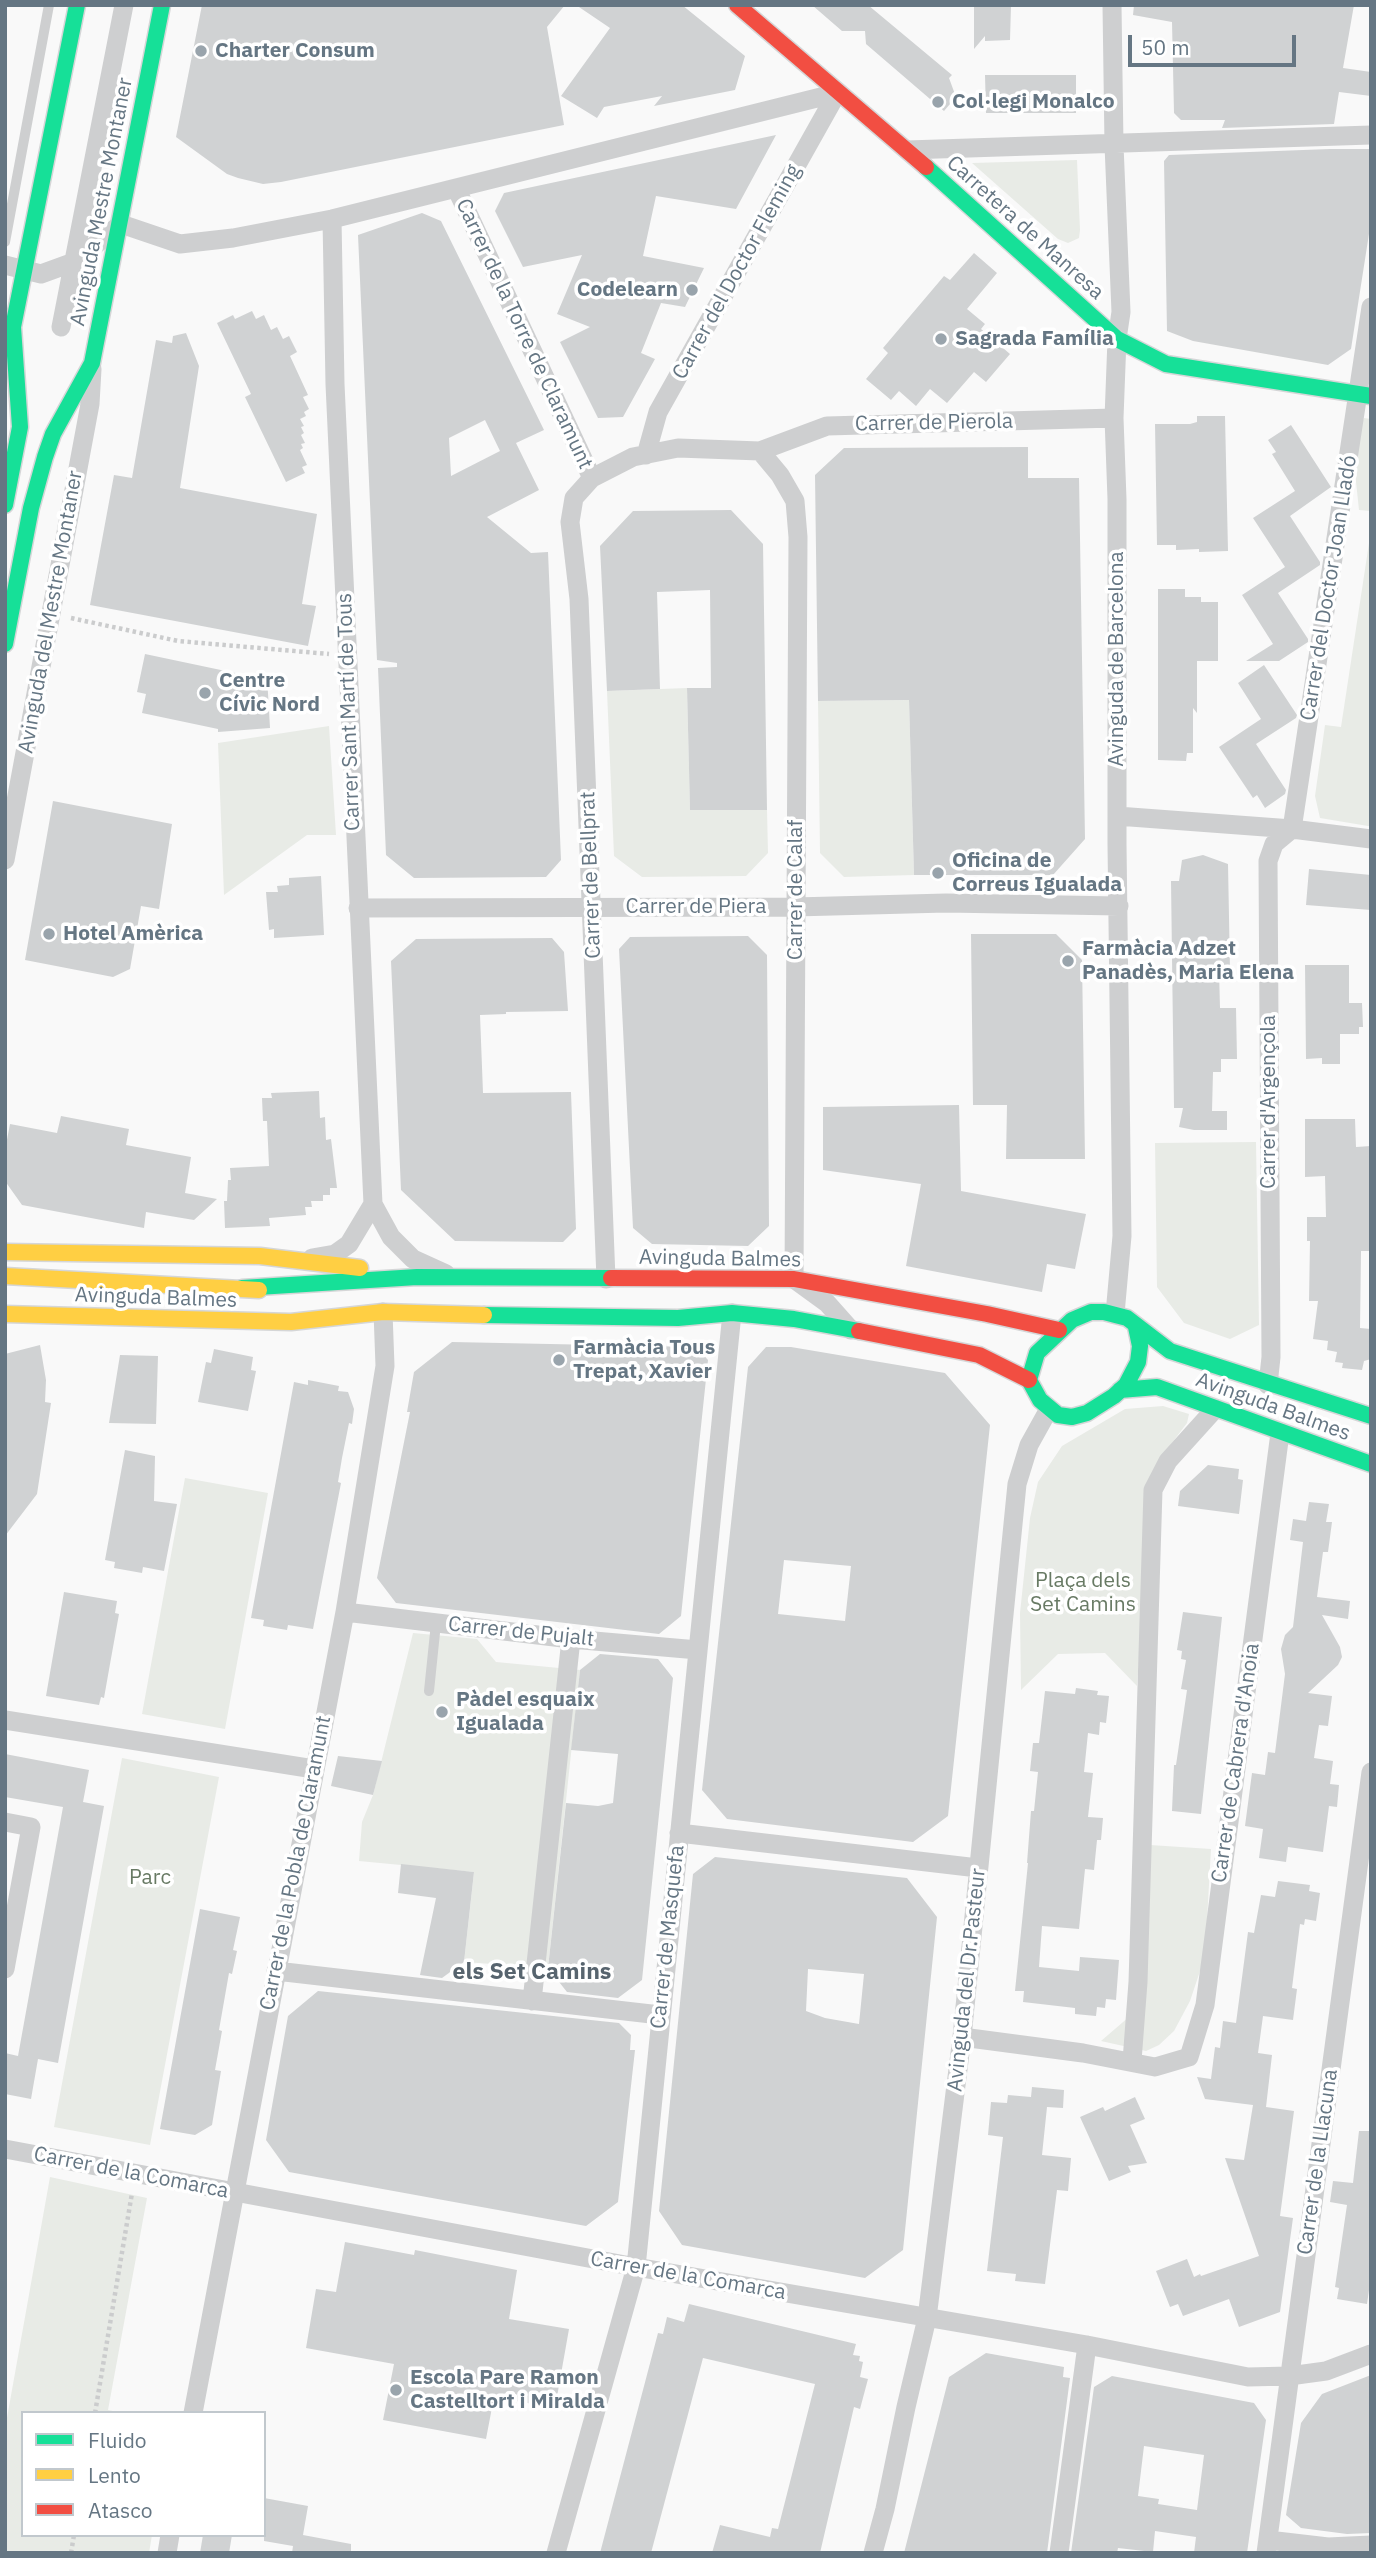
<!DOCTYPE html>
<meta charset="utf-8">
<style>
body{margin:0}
#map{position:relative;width:1376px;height:2558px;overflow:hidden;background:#f9f9f9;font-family:"IBM Plex Sans",sans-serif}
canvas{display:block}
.frame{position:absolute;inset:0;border:7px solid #657683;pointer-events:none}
.legend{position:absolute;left:21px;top:2411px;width:245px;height:126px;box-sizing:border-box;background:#fff;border:2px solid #c1c8cd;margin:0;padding:9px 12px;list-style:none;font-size:21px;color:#657683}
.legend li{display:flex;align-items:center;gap:14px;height:35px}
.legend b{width:35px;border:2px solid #c1c8cd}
.scale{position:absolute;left:1128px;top:35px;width:168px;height:32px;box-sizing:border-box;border:4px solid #657683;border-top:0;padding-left:9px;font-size:21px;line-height:24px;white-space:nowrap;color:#657683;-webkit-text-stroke:5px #fff;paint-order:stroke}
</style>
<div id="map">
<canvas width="1376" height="2558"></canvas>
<div class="frame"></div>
<ul class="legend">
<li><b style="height:9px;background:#16e098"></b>Fluido</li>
<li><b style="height:9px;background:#ffcf43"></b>Lento</li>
<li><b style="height:9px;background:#f24e42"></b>Atasco</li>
</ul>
<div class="scale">50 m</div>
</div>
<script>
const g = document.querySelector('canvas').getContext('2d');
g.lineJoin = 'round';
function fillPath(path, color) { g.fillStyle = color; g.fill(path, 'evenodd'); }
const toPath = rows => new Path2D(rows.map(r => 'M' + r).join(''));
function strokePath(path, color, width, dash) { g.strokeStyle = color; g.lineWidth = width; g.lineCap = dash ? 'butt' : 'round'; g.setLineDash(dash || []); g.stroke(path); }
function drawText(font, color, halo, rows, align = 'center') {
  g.font = font + ' "IBM Plex Sans",sans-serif'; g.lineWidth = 7; g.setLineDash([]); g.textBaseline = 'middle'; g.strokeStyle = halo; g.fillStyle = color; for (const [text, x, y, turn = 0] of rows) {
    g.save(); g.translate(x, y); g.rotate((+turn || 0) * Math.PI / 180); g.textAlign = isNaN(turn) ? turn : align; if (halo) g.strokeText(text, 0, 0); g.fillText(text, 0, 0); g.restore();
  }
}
fillPath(toPath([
 [1077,160,1080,230,1079,238,1068,243,1058,239,972,163],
 [1364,418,1371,419,1371,511,1359,510,1354,463,1358,433],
 [1371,530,1371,826,1368,826,1320,818,1315,796,1325,725,1341,727],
 [687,688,690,809,767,810,768,853,746,876,642,877,614,856,607,691],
 [909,700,914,875,844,877,820,853,818,701],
 [329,726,336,835,307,835,224,895,218,743],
 [1256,1142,1259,1325,1230,1339,1184,1323,1157,1287,1155,1143],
 [1163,1406,1189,1414,1187,1423,1159,1460,1143,1601,1137,1686,1105,1653,1058,1654,1021,1690,1020,1613,1030,1518,1038,1482,1062,1446,1125,1409],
 [185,1478,268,1493,225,1729,142,1714],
 [413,1633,477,1639,496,1662,580,1670,548,1968,464,1962,474,1872,359,1861,362,1822,373,1795],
 [122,1758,219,1777,150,2145,54,2127],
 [1135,1844,1211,1849,1205,1956,1190,2001,1174,2031,1159,2045,1146,2051,1101,2041,1130,2016],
 [50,2177,147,2198,108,2410,122,2413,23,2413,23,2535,152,2535,149,2553,5,2553,5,2429]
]), '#e8ebe6');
fillPath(toPath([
 [202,5,565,5,547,27,564,125,281,182,263,184,238,178,227,174,176,137],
 [576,5,682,5,745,56,735,90,654,106,662,96,604,107,597,118,561,96,610,28],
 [812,5,868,5,952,75,949,78,956,97,944,111,866,44,865,31,842,31],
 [974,5,1011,5,1010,40,985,41,985,36,974,49],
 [1134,5,1354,5,1343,68,1371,72,1371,96,1339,92,1334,124,1222,128,1225,120,1181,120,1174,113,1172,22,1133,15],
 [985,75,1076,75,1076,113,986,113],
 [776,135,736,209,656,196,643,256,704,268,685,307,661,303,641,353,655,359,623,417,598,418,560,342,590,327,557,314,582,255,523,267,495,211,504,193],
 [1330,149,1371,149,1371,221,1351,349,1328,365,1193,341,1167,331,1164,161,1169,155],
 [422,213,441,221,544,430,516,443,539,490,487,517,531,553,548,552,561,860,546,877,414,878,386,855,378,668,397,667,397,663,377,660,358,235],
 [485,420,500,451,451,476,449,438],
 [974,253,997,273,967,309,985,324,981,329,1010,354,986,382,974,372,947,403,930,389,916,406,899,391,891,400,866,379,888,353,883,348,944,276,950,280],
 [252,311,256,319,264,315,271,330,277,327,283,339,289,336,297,352,290,356,308,395,303,397,309,409,304,412,306,416,300,419,304,426,301,427,304,433,301,435,305,443,301,444,303,448,300,450,307,465,302,467,305,473,286,482,245,397,251,394,217,323,233,315,235,319],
 [186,333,199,366,180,488,317,514,302,604,316,606,308,646,90,605,114,475,132,478,156,340,172,343,173,336],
 [1197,416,1225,416,1228,551,1199,552,1199,549,1176,550,1176,545,1157,545,1155,424,1190,424,1197,422],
 [1291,425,1331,487,1290,516,1320,562,1320,565,1278,593,1308,639,1308,642,1279,661,1246,661,1273,644,1242,595,1285,567,1253,518,1295,491,1272,454,1276,452,1268,440],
 [1028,447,1028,478,1079,478,1085,839,1053,875,914,875,909,700,818,701,815,475,844,448],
 [731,510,763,544,767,810,690,810,687,688,711,688,710,590,657,592,660,689,607,691,600,546,633,511],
 [1158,589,1185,589,1185,597,1201,597,1201,602,1218,602,1218,661,1197,661,1197,713,1193,708,1193,753,1187,753,1186,761,1158,760],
 [145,654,254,677,267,676,270,728,218,732,218,729,142,713,146,694,137,692],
 [1264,665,1297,715,1296,718,1256,744,1286,790,1285,794,1265,808,1257,795,1253,798,1219,747,1261,719,1238,683],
 [53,801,172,824,159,909,141,906,130,969,113,977,25,960],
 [1203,855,1228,864,1230,970,1219,970,1220,1008,1236,1008,1237,1059,1221,1059,1221,1072,1213,1072,1212,1111,1227,1111,1227,1130,1194,1130,1179,1127,1183,1108,1174,1108,1171,881,1179,881,1182,860],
 [1309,869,1371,875,1371,910,1306,905],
 [321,876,324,935,274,938,274,929,269,930,266,892,278,892,277,886,289,885,289,878],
 [971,934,1056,934,1082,960,1085,1159,1006,1159,1007,1105,973,1105],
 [748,936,767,955,769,1226,748,1246,652,1244,633,1228,619,949,630,937],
 [552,938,564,952,568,1011,506,1012,506,1014,480,1015,483,1093,571,1092,576,1229,563,1242,455,1241,401,1190,391,961,416,939],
 [1305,965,1349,965,1349,1003,1362,1003,1363,1027,1359,1027,1359,1034,1340,1034,1340,1064,1322,1064,1322,1058,1306,1059],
 [319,1091,320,1118,325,1117,326,1140,331,1139,337,1188,330,1188,330,1195,323,1195,323,1201,311,1201,312,1207,305,1207,306,1215,269,1218,270,1226,225,1228,224,1201,227,1201,228,1180,231,1180,230,1168,269,1166,267,1121,263,1121,262,1098,272,1098,271,1093],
 [959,1105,961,1191,1086,1214,1075,1269,1047,1264,1042,1292,906,1266,921,1184,823,1170,823,1107],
 [61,1116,129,1129,126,1145,191,1157,185,1193,217,1199,194,1220,146,1212,144,1228,22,1205,5,1181,5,1150,10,1124,57,1133],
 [1305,1119,1355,1119,1356,1147,1371,1146,1371,1251,1361,1251,1360,1328,1371,1329,1371,1359,1364,1361,1362,1370,1342,1368,1343,1363,1335,1362,1337,1352,1327,1350,1328,1341,1313,1339,1318,1301,1309,1301,1310,1241,1307,1241,1307,1217,1326,1217,1325,1176,1305,1177],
 [452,1342,696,1347,708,1360,681,1616,659,1634,396,1603,377,1578,410,1412,407,1412,414,1372],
 [40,1345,46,1380,45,1402,51,1403,37,1494,5,1536,5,1354],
 [766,1347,791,1347,945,1373,990,1425,948,1816,913,1842,727,1819,702,1790,748,1367],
 [784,1560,851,1566,845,1621,778,1614],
 [214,1349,253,1357,251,1370,256,1371,248,1411,198,1402,206,1362,211,1363],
 [120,1355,158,1356,156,1424,109,1423],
 [308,1380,339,1386,338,1391,348,1392,354,1409,352,1424,349,1423,342,1458,338,1482,341,1483,313,1629,288,1625,287,1630,263,1626,264,1620,251,1618,294,1382,308,1385],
 [125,1450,155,1456,154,1501,177,1504,164,1571,143,1567,142,1573,114,1568,115,1562,105,1560],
 [1208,1465,1239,1469,1238,1479,1243,1480,1239,1514,1178,1506,1180,1491],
 [1309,1502,1329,1504,1326,1522,1332,1522,1328,1552,1323,1552,1317,1597,1350,1601,1348,1619,1322,1615,1340,1647,1342,1657,1338,1665,1308,1693,1332,1696,1328,1726,1319,1725,1314,1758,1333,1761,1330,1784,1339,1785,1337,1807,1329,1806,1323,1852,1288,1847,1286,1862,1259,1858,1263,1829,1245,1826,1252,1773,1265,1775,1268,1752,1275,1753,1285,1674,1281,1649,1285,1635,1293,1627,1303,1542,1290,1540,1293,1519,1306,1521],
 [64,1592,117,1601,115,1613,119,1614,110,1664,104,1698,101,1697,99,1705,46,1696],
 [1183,1612,1222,1617,1201,1814,1172,1811,1174,1765,1176,1765,1187,1690,1181,1689,1186,1660,1181,1659,1182,1651,1177,1650],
 [600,1654,658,1659,673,1678,642,1980,618,1998,567,1992,548,1968,566,1803,598,1806,613,1803,618,1754,571,1750,580,1670],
 [1076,1688,1098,1691,1097,1695,1109,1696,1106,1723,1100,1722,1099,1735,1088,1733,1084,1772,1093,1773,1088,1817,1103,1818,1101,1840,1097,1840,1094,1870,1085,1869,1079,1929,1042,1926,1039,1967,1079,1971,1080,1957,1119,1960,1116,2000,1106,1999,1105,2008,1097,2007,1096,2016,1075,2014,1075,2008,1023,2002,1024,1991,1015,1991,1028,1863,1027,1863,1031,1811,1034,1811,1038,1772,1030,1771,1033,1743,1039,1743,1045,1691,1075,1694],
 [5,1754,89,1770,83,1802,104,1806,58,2063,38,2059,31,2099,5,2094,5,2053,18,2056,63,1807,5,1797],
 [338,1756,382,1761,373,1795,331,1786],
 [715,1857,907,1878,937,1917,903,2250,865,2278,682,2245,659,2211,693,1874],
 [808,1969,864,1974,859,2024,825,2018,806,2011],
 [401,1864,474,1872,464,1962,442,1978,420,1975,436,1898,398,1893],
 [1278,1881,1310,1885,1309,1891,1320,1893,1316,1921,1305,1919,1304,1925,1300,1924,1292,1988,1297,1989,1293,2020,1263,2016,1258,2053,1272,2055,1266,2107,1294,2111,1280,2216,1293,2218,1280,2312,1239,2327,1229,2299,1183,2316,1178,2304,1170,2307,1156,2271,1187,2259,1194,2277,1200,2274,1201,2276,1259,2256,1225,2158,1244,2160,1253,2105,1205,2099,1197,2077,1211,2079,1215,2047,1220,2048,1223,2021,1236,2023,1248,1932,1254,1933,1261,1895,1275,1897],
 [200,1909,240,1917,233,1950,237,1951,232,1974,229,1973,219,2030,222,2031,215,2070,221,2071,212,2125,195,2135,160,2129],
 [318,1991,619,2023,631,2035,630,2050,635,2050,618,2202,586,2226,289,2172,266,2140,288,2016],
 [1032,2087,1064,2090,1063,2108,1047,2107,1042,2155,1071,2158,1068,2191,1057,2190,1045,2284,1015,2281,1016,2274,987,2271,1003,2137,988,2135,991,2102,1007,2103,1008,2095,1031,2097],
 [1135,2097,1145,2119,1130,2125,1147,2163,1128,2166,1131,2172,1109,2181,1080,2117,1103,2107,1105,2111],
 [1359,2131,1371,2131,1371,2276,1367,2304,1337,2299,1339,2288,1335,2287,1347,2205,1330,2202,1333,2181,1353,2183],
 [345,2242,414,2255,415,2250,517,2270,509,2319,569,2329,555,2408,494,2397,486,2439,383,2420,394,2364,306,2348,316,2289,336,2292],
 [689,2304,856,2344,853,2355,860,2356,859,2361,863,2362,860,2377,868,2379,860,2409,854,2407,820,2553,712,2553,720,2525,770,2537,772,2528,778,2529,815,2384,703,2358,651,2553,600,2553,658,2333,663,2334,667,2317,684,2322],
 [986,2353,1064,2367,1063,2377,1070,2378,1047,2553,904,2553,949,2377],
 [1371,2375,1371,2533,1347,2534,1301,2528,1286,2515,1301,2423,1322,2394],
 [1112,2376,1254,2403,1266,2420,1247,2553,1194,2553,1196,2537,1155,2531,1153,2552,1118,2548,1117,2553,1071,2553,1094,2387],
 [1144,2446,1204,2455,1197,2510,1158,2504,1159,2499,1138,2496],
 [264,2498,308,2506,303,2535,351,2544,351,2553,292,2553,293,2546,264,2541],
 [203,2535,232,2535,229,2553,200,2553]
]), '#d0d2d3');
const fast = toPath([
 [926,167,1117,339,1166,364,1371,396],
 [5,505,20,427,13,327,77,5],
 [5,644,31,508,45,457,53,434,92,363,162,5],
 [242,1288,417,1277,611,1278],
 [484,1315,678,1318,732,1313,794,1319,859,1331],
 [1136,1327,1140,1346,1138,1362,1126,1385,1114,1396,1087,1413,1072,1417,1058,1415,1040,1400,1029,1380,1037,1353,1072,1320,1091,1312,1104,1312,1127,1318,1170,1351,1371,1416],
 [1120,1390,1157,1387,1371,1464]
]);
const slow = toPath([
 [5,1252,260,1256,360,1268],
 [5,1276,259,1290],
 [5,1314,291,1322,383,1312,484,1315]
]);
const jam = toPath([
 [737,5,926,167],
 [611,1278,794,1279,987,1314,1059,1330],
 [859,1331,979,1355,1029,1380]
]);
strokePath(fast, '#d5d6d7', 19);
strokePath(slow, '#d5d6d7', 19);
strokePath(jam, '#d5d6d7', 19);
strokePath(toPath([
 [71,618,178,641,329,654],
 [95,2413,132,2193],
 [71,2553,74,2535]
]), '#cbcccd', 4.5, [3.5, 3.5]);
strokePath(toPath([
 [5,242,49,5],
 [429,1691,436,1623]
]), '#cecfd0', 10);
strokePath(toPath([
 [1112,5,1114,145,1121,312,1117,339,1114,418,1117,499,1117,844,1122,1236,1115,1314],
 [907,150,1371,135],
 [457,190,592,478],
 [332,219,335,384,373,1204,391,1237,413,1259,446,1274],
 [5,265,41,274,74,262,121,224,180,244,233,238,332,219,837,93],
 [61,327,124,5],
 [760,451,827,426,1114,418],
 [646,455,658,412,837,93],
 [1117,816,1292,829,1371,839],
 [5,860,90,404,92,369],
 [358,908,795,907,946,903,1119,906],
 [312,1258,335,1254,349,1244,373,1204],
 [606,1279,579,599,570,522,574,498,592,478,633,457,678,448,760,451,780,475,795,501,798,537,794,1279,827,1303,851,1330],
 [1268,1385,1271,1357,1268,861,1274,844,1292,829,1371,307],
 [345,1612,571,1639,698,1650],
 [5,1720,314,1769],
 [5,1822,31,1827,5,1969],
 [679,1833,978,1868],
 [276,1971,660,2015],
 [532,2001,571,1639],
 [962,2037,1083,2053,1155,2067,1189,2057,1205,2005,1280,1433],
 [1132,2061,1138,1982,1153,1490,1168,1461,1215,1409],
 [5,2149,636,2267,1087,2345,1248,2377,1289,2376,1326,2371,1371,2354],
 [193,2413,345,1612,385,1366,383,1312],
 [1268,2540,1328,2547,1371,2545],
 [167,2553,170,2535],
 [556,2553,636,2267,732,1313],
 [873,2553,885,2509,906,2407,927,2318,962,2037,1017,1484,1029,1445,1049,1409],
 [1059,2553,1087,2345],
 [1266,2553,1371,1772]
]), '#cecfd0', 19);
strokePath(fast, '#16e098', 16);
strokePath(slow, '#ffcf43', 16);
strokePath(jam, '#f24e42', 16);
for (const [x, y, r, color] of [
 [201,51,7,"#99a4ac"],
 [938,102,7,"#99a4ac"],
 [692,290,7,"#99a4ac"],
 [941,339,7,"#99a4ac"],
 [205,693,7,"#99a4ac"],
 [938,873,7,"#99a4ac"],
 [49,934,7,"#99a4ac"],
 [1068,961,7,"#99a4ac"],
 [559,1360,7,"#99a4ac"],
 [442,1712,7,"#99a4ac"],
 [396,2390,7,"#99a4ac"]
]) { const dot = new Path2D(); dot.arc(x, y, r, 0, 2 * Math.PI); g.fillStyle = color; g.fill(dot); strokePath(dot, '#fff', 2.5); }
drawText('bold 21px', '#657683', '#fff', [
 ["Charter Consum",215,51],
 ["Col·legi Monalco",952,102],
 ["Codelearn",678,290,"right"],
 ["Sagrada Família",955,339],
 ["Centre",219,681],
 ["Cívic Nord",219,705],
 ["Oficina de",952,861],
 ["Correus Igualada",952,885],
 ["Hotel Amèrica",63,934],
 ["Farmàcia Adzet",1082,949],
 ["Panadès, Maria Elena",1082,973],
 ["Farmàcia Tous",573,1348],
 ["Trepat, Xavier",573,1372],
 ["Pàdel esquaix",456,1700],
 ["Igualada",456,1724],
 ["Escola Pare Ramon",410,2378],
 ["Castelltort i Miralda",410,2402]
], 'left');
drawText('21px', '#657683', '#fff', [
 ["Avinguda Mestre Montaner",102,202,-79],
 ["Carretera de Manresa",1025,228,42],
 ["Carrer del Doctor Fleming",737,272,-61],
 ["Carrer de la Torre de Claramunt",524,334,65],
 ["Carrer de Pierola",934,423,-1],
 ["Carrer del Doctor Joan Lladó",1329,588,-81],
 ["Avinguda del Mestre Montaner",51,612,-80],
 ["Avinguda de Barcelona",1117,659,-90],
 ["Carrer Sant Martí de Tous",349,712,-92],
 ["Carrer de Bellprat",591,875,-92],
 ["Carrer de Calaf",796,890,-90],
 ["Carrer de Piera",696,907],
 ["Carrer d'Argençola",1269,1102,-90],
 ["Avinguda Balmes",720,1259,1],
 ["Avinguda Balmes",156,1298,2],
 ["Avinguda Balmes",1273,1407,20],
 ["Carrer de Pujalt",521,1632,6],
 ["Carrer de Cabrera d'Anoia",1236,1763,-82],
 ["Carrer de la Pobla de Claramunt",296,1863,-79],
 ["Carrer de Masquefa",668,1937,-84],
 ["Avinguda del Dr.Pasteur",967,1980,-84],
 ["Carrer de la Llacuna",1318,2162,-82],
 ["Carrer de la Comarca",131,2173,11],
 ["Carrer de la Comarca",688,2276,10]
]);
drawText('21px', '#687a64', '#fff', [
 ["Plaça dels",1083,1581],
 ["Set Camins",1083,1605],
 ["Parc",150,1878]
]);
drawText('bold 23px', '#57646e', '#fff', [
 ["els Set Camins",532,1972]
]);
</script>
